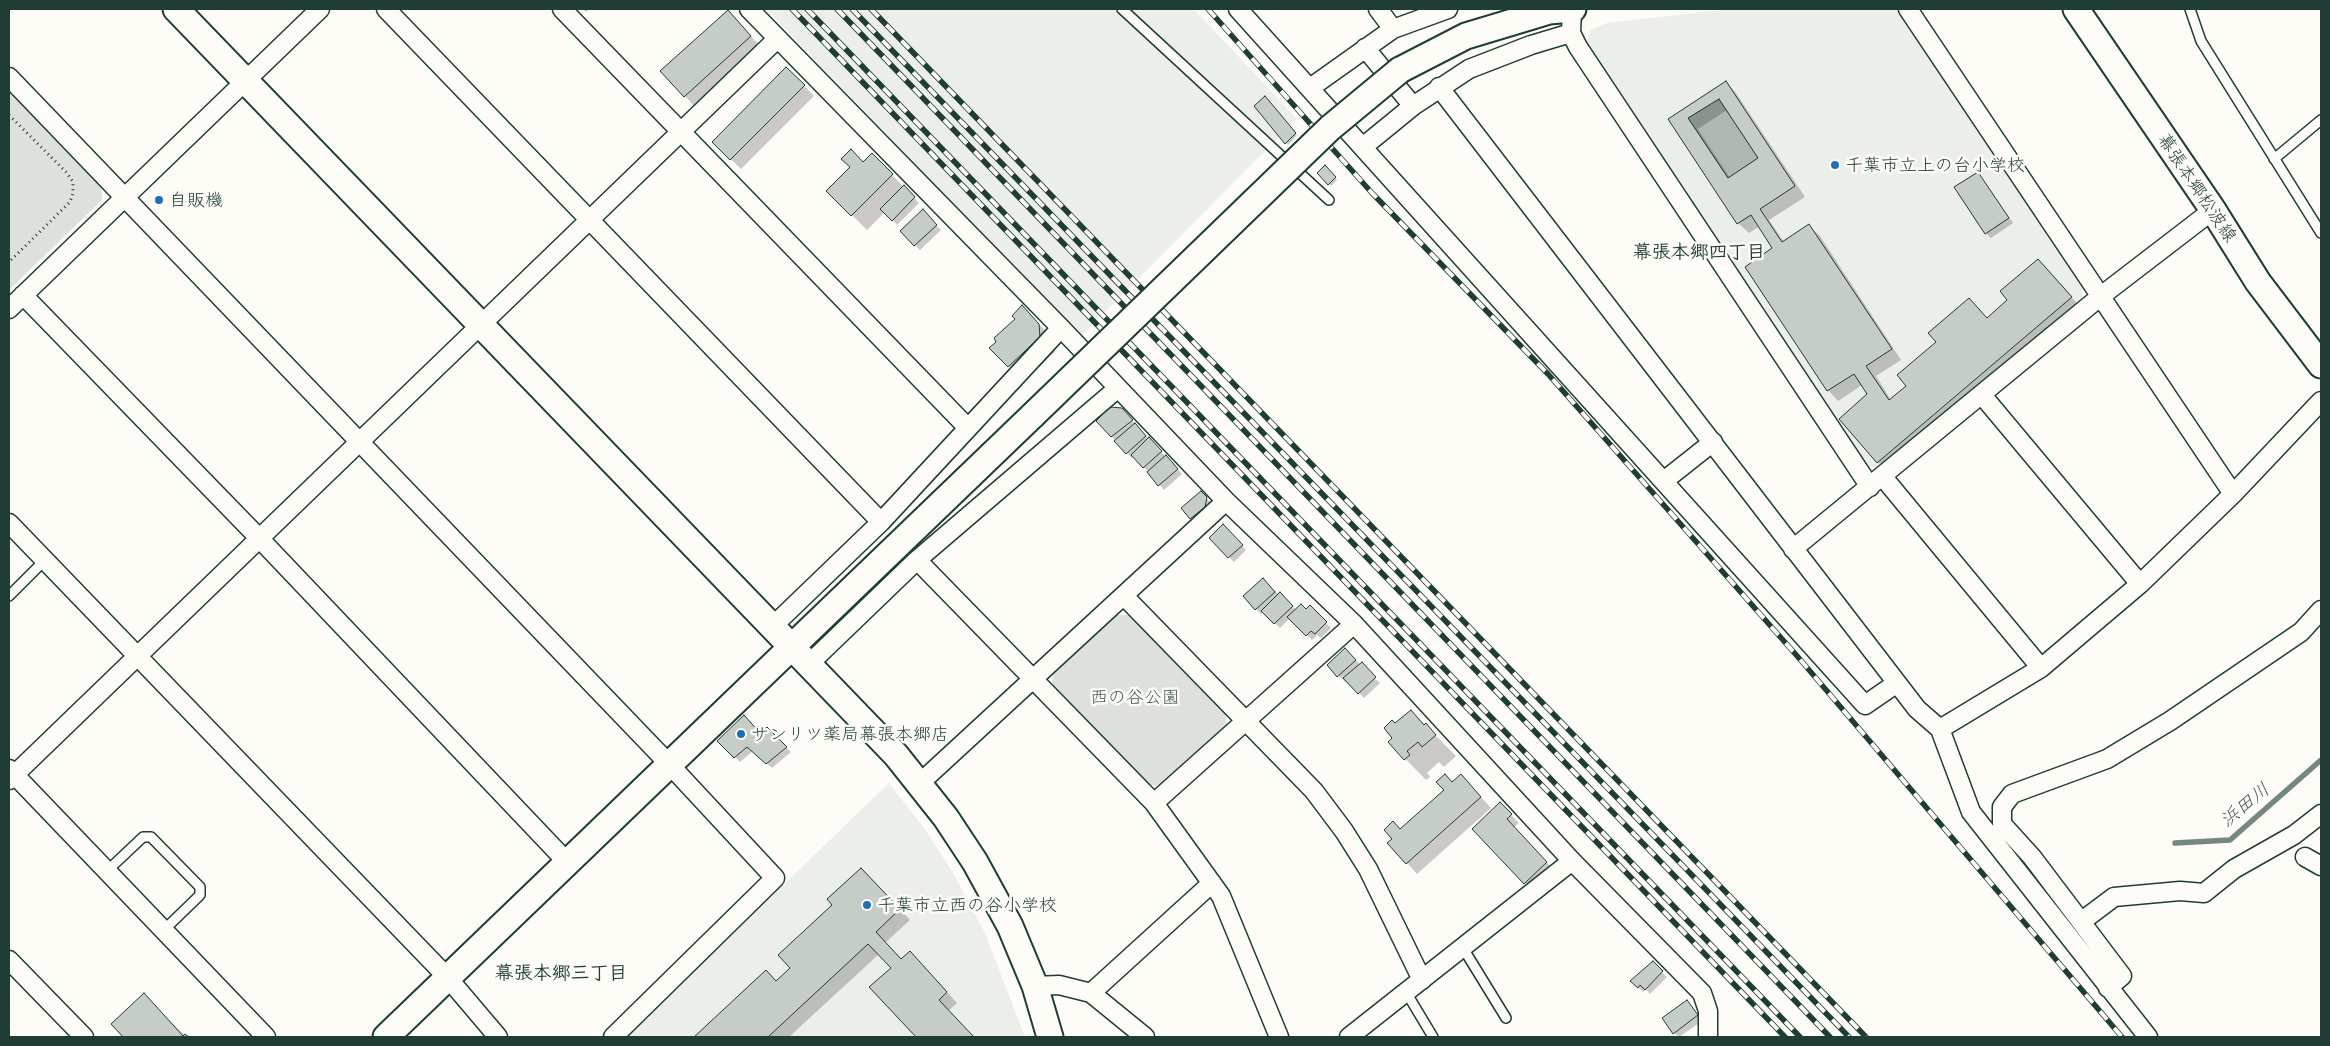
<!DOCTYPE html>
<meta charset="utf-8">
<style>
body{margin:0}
#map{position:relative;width:2330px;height:1046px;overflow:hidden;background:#fdfcf7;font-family:Mali,sans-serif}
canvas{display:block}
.frame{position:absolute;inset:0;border:10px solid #1f3d34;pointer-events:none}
</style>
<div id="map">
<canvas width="2330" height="1046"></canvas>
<div class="frame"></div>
</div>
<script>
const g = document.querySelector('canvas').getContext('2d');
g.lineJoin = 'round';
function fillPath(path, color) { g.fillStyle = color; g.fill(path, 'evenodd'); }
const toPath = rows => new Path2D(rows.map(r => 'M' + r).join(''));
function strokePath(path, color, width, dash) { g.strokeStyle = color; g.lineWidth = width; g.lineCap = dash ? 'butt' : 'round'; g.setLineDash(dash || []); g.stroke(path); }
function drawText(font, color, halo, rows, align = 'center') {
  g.font = font + ' Mali,"Klee One",sans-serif'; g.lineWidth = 5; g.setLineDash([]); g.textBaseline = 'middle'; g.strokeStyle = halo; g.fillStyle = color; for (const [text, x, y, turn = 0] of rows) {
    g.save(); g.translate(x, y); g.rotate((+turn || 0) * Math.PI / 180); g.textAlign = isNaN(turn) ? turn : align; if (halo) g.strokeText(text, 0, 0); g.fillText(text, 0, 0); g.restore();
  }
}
fillPath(toPath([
 [766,9,1194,9,1297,119,1081,336],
 [1729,9,1899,9,2083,286,2082,300,1880,468,1866,466,1586,44,1590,30,1607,23],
 [889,783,926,831,956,878,985,933,1025,1037,626,1037]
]), '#eceee9');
fillPath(toPath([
 [9,90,101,186,102,200,9,290],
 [1116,615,1131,615,1225,712,1226,726,1161,785,1146,785,1052,687,1053,673]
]), '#dde0db');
const water = toPath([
 [1719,99,1758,158,1728,178,1688,118,1719,99]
]);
fillPath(water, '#aeb8b1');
strokePath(water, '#75877f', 1);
fillPath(toPath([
 [583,9,590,9,586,12],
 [738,22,761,47,695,107,685,96],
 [786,68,814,96,741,169,713,142],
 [1726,82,1736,93,1805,197,1769,220,1784,242,1809,226,1820,236,1901,360,1876,376,1891,400,1908,386,1969,299,1987,319,2009,300,2038,260,2081,308,1888,473,1841,419,1869,395,1862,385,1838,401,1828,390,1774,249,1760,226,1749,233,1738,223,1670,119],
 [1727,110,1760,158,1730,178,1698,129],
 [1265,98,1297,135,1288,145,1256,106],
 [872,154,919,203,897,225,885,212,867,230,828,191],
 [1325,167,1337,180,1331,186,1319,173],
 [1978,173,2013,223,1991,238,1986,233],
 [922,211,941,230,920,250,901,231],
 [1037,322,1054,340,1055,352,1024,381,991,348],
 [1122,410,1182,474,1164,490,1134,456,1132,458,1112,437],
 [1201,493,1214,506,1199,526,1191,518],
 [1223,526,1246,550,1234,562,1210,538],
 [1268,584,1296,610,1306,610,1310,607,1331,628,1321,638,1317,635,1312,640,1290,618,1280,628,1263,612,1261,614,1256,609],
 [1345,650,1380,683,1364,698,1348,681,1346,683,1328,665],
 [1411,711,1456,756,1444,767,1439,762,1427,773,1430,777,1426,780,1389,742,1394,738,1395,725],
 [767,729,791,752,772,768,753,751,740,762,719,741,761,734],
 [1453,784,1471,786,1491,808,1417,874,1407,863,1400,831],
 [1500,804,1519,823,1513,828,1554,870,1533,891,1474,829],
 [872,880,910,920,885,943,902,960,920,963,957,1003,948,1011,973,1037,918,1037,871,987,892,968,879,954,789,1037,696,1037,766,972,777,982],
 [1653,963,1667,977,1650,994,1646,989,1643,992,1632,981],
 [144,995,186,1037,125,1037,112,1024],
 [1691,1007,1702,1021,1679,1037,1674,1033]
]), '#0003');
strokePath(toPath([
 [2175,843,2230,840,2321,760]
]), '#75877f', 5.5);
const building = toPath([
 [728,10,751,36,684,97,660,71,728,10],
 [786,67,805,85,730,160,712,142,786,67],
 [1726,81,1795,186,1760,209,1782,242,1809,224,1892,349,1866,366,1889,400,1906,386,1897,375,1936,342,1928,333,1969,298,1987,318,2007,300,2000,291,2038,259,2072,297,1877,463,1839,419,1867,394,1854,374,1827,391,1745,267,1772,248,1751,215,1737,224,1668,119,1726,81],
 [1719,99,1758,158,1728,178,1688,118,1719,99],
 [1265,96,1296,133,1285,144,1254,106,1265,96],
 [851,149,863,162,872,153,893,174,851,216,826,191,850,167,841,159,851,149],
 [1325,165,1336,177,1328,185,1317,173,1325,165],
 [1978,172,2009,218,1985,234,1954,187,1978,172],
 [904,185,915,197,892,221,880,209,904,185],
 [923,209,937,225,914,246,900,231,923,209],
 [1022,305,1039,324,1040,337,1008,367,989,348,996,342,994,338,1015,319,1012,316,1022,305],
 [1110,407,1122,408,1133,420,1111,437,1096,421,1110,407],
 [1135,423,1146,436,1126,454,1114,441,1135,423],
 [1149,437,1162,451,1143,468,1131,455,1149,437],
 [1166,455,1178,469,1158,486,1147,472,1166,455],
 [1201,491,1207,497,1205,507,1190,519,1181,508,1201,491],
 [1223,524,1243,545,1228,558,1209,538,1223,524],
 [1263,578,1275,592,1255,610,1243,596,1263,578],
 [1280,592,1293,606,1274,624,1261,611,1280,592],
 [1301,604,1306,609,1310,605,1327,622,1315,634,1311,631,1306,636,1287,617,1301,604],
 [1345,648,1356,660,1337,677,1327,665,1345,648],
 [1362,662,1376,677,1358,694,1343,678,1362,662],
 [1411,710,1424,725,1426,723,1436,735,1422,747,1418,742,1407,751,1410,755,1404,760,1388,742,1392,738,1384,728,1392,720,1395,723,1411,710],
 [744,715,760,733,767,727,787,747,766,764,747,747,734,758,717,741,744,715],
 [1445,774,1452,782,1461,774,1481,797,1406,864,1387,843,1392,839,1384,830,1393,821,1400,829,1444,790,1436,782,1445,774],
 [1500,802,1512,814,1507,819,1547,862,1524,884,1472,829,1500,802],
 [861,868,900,909,876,932,901,959,910,951,947,992,939,1000,974,1037,916,1037,869,987,891,968,868,944,768,1037,694,1037,766,970,776,981,790,968,778,955,832,905,827,899,861,868],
 [1653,961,1663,971,1645,990,1640,985,1638,988,1630,981,1653,961],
 [144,993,183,1036,185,1034,189,1037,123,1037,111,1024,144,993],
 [1687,1000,1698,1015,1673,1034,1662,1018,1687,1000]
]);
fillPath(building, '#c6cdc7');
strokePath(building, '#1f3d34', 1);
const lane = toPath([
 [1122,9,1329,200],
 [2190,9,2201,41,2321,233],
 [2274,159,2321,120],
 [9,596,45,560],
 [107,871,143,837,151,837,200,887,200,895,164,930],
 [1463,948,1506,1018],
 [1406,992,1433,1037]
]);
const street = toPath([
 [386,9,881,522],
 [562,9,968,428],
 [749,9,1061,328,1226,501,1354,624,1572,861,1702,993,1708,1011,1708,1037],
 [1238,9,1865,705,1897,683],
 [1378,9,1393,29],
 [1572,9,1571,33,1578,47,1870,487],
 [1908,9,2233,494],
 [1365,48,1413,106],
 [9,77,669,764,775,878,613,1037],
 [1439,87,1917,709,1940,729,1971,812,2148,1037],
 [1310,88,1393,29,1448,9],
 [1364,146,1413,106,1469,69,1531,45,1571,33],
 [23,295,259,538,567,862],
 [9,309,320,9],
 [1982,395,2140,584],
 [1883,477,2041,668],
 [1665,480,1713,442],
 [9,523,448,978,498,1037],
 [1793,549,2101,296,2213,210],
 [917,560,1154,803,1221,896,1279,1037],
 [1124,596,1314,791,1344,831,1368,869,1422,980],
 [773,626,881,522,1061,328],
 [809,664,917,560,1118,388],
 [1940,729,2041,668,2140,584,2233,494,2321,401],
 [9,769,266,1037],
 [9,780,777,39],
 [920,783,1226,501],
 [1154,803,1354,624],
 [2305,857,2321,866],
 [2082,921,2114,897,2180,891,2204,893,2234,869,2294,835,2321,814],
 [9,960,84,1037],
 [1035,986,1059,985,1091,993,1145,1037],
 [2108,988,2122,976,2032,857,2002,824,2002,807,2012,794,2107,759,2170,721,2301,632,2321,610],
 [1091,993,1212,883],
 [1349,1037,1572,861]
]);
const secondary = toPath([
 [176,9,896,755,946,818,975,862,1010,926,1035,986,1050,1037],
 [2076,9,2213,210,2258,282,2321,365],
 [1400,70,1466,36,1549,11,1573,9],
 [386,1037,1033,415]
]);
strokePath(lane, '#1f3d34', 12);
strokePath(street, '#1f3d34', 21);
strokePath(secondary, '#1f3d34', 29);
strokePath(toPath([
 [9,115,67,173,73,182,73,193,70,202,9,262]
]), '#1f3d34', 3, [1, 4]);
strokePath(lane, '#fdfcf7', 9);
strokePath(street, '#fdfcf7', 18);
strokePath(secondary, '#fdfcf7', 25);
const rail = toPath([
 [792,9,1785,1037],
 [807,9,1800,1037],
 [837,9,1830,1037],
 [852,9,1849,1037],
 [871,9,1866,1037],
 [1208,9,1372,193,1548,374,1798,657,2122,1037]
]);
strokePath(rail, '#1f3d34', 5.5);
strokePath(rail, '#fdfcf7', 4, [11]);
const secondaryBridge = toPath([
 [1033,415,1330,128,1400,70]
]);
strokePath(secondaryBridge, '#1f3d34', 29, []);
strokePath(secondaryBridge, '#fdfcf7', 25);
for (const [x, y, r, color] of [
 [1835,165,5,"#1f6fb2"],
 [159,200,5,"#1f6fb2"],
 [741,734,5,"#1f6fb2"],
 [867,905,5,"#1f6fb2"]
]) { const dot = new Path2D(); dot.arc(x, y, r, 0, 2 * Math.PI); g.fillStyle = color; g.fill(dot); strokePath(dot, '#fdfcf7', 2); }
drawText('18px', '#1f3d34', '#fdfcf7', [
 ["千葉市立上の台小学校",1845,165],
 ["自販機",169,200],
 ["サンリツ薬局幕張本郷店",751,734],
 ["千葉市立西の谷小学校",877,905]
], 'left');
drawText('18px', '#1f3d34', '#fdfcf7', [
 ["幕張本郷松波線",2197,188,56]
]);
drawText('18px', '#455e55', '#fdfcf7', [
 ["西の谷公園",1135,697]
]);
drawText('bold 19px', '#1f3d34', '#fdfcf7', [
 ["幕張本郷四丁目",1699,252],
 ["幕張本郷三丁目",561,973]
]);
drawText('italic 19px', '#435c53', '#fdfcf7', [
 ["浜田川",2245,805,-39]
]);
</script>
